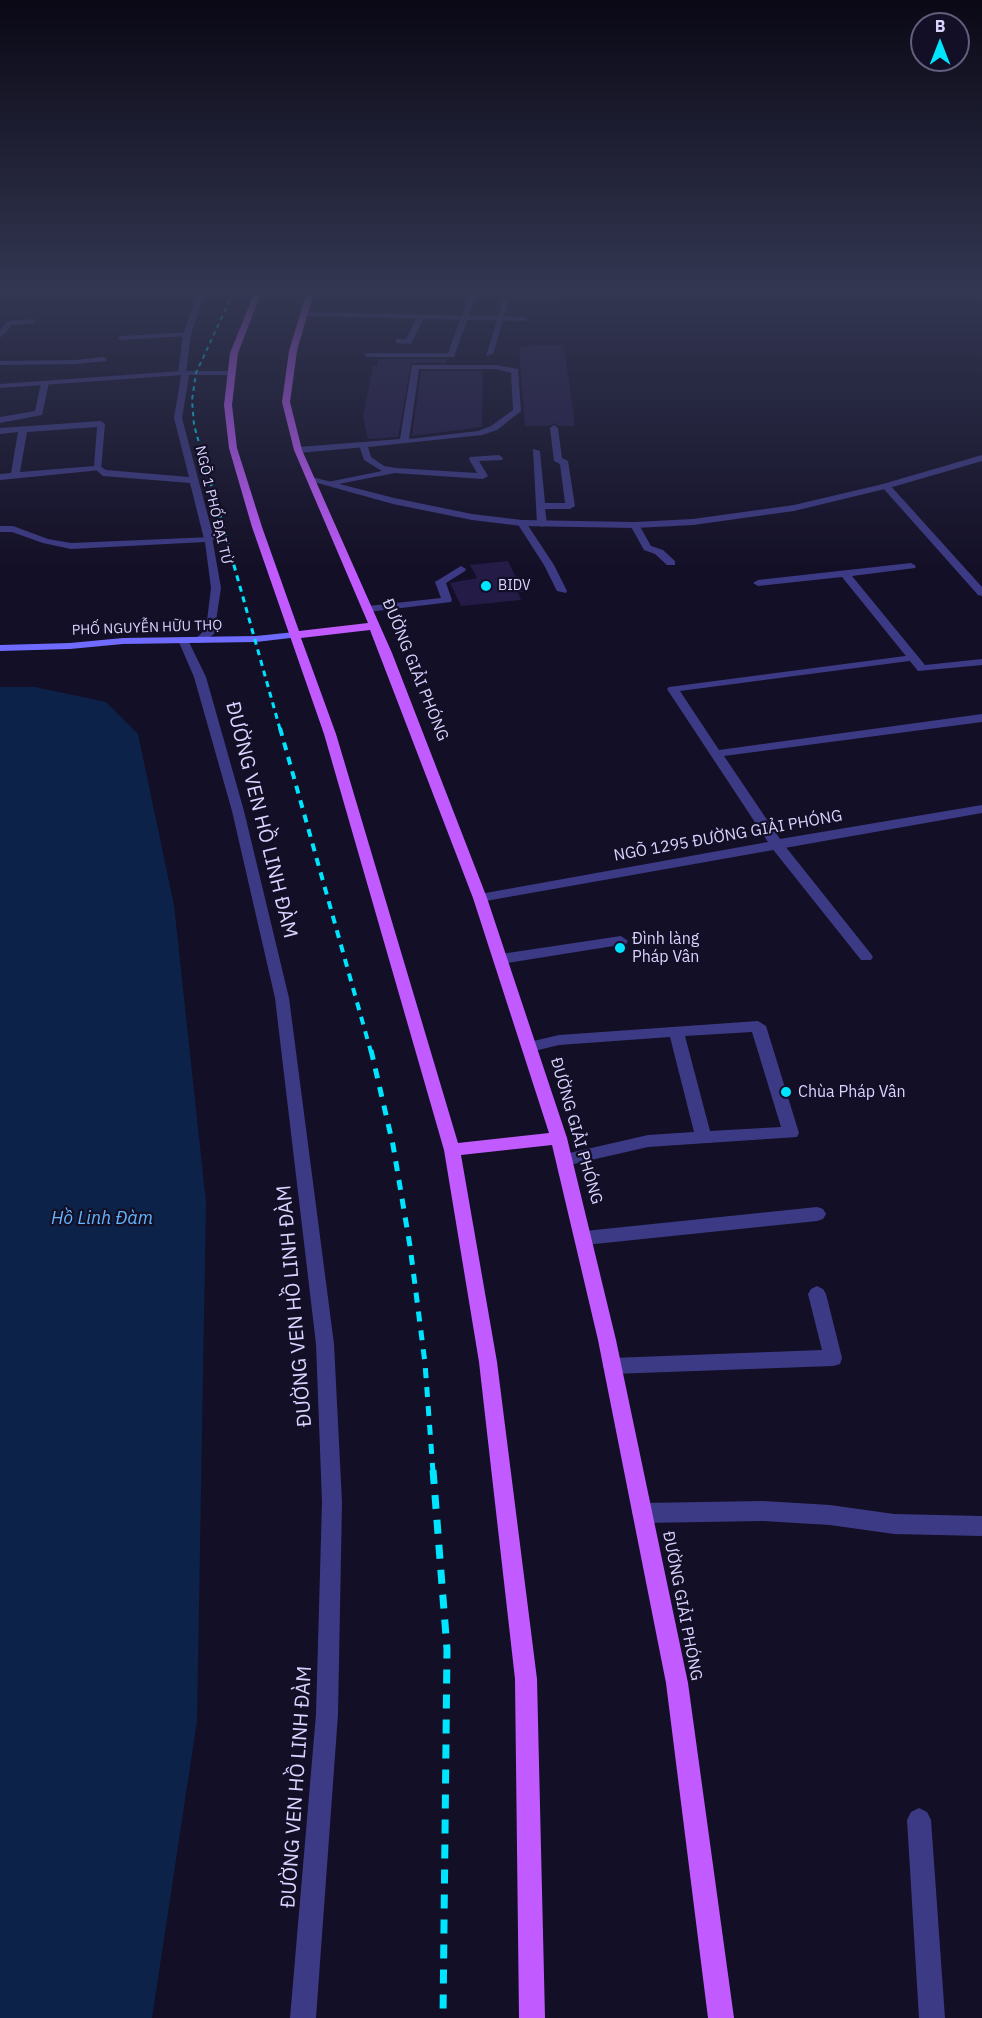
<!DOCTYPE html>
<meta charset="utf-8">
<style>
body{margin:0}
#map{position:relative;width:982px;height:2018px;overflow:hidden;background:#130f26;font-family:"IBM Plex Sans",sans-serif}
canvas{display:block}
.north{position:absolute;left:910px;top:12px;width:60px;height:60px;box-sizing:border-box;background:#130f26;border:2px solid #625e7d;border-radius:50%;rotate:0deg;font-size:16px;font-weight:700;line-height:24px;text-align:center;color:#d9d4ff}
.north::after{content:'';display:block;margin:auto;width:21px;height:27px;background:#00e5ff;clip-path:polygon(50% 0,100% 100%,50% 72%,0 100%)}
</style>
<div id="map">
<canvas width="982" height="2018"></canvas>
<div class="north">B</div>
</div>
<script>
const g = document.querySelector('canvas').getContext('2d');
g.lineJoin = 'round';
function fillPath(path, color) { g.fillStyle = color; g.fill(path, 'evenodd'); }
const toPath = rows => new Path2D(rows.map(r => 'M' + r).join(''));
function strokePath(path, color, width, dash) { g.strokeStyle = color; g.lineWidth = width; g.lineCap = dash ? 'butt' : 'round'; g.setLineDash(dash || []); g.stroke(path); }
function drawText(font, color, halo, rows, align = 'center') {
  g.font = font + ' "IBM Plex Sans",sans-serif'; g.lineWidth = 4.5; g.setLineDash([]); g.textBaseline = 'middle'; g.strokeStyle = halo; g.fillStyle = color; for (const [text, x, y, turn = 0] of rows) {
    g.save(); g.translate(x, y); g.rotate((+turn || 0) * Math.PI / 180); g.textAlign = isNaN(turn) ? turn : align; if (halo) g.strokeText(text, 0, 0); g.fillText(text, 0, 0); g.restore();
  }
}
fillPath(toPath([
 [0,687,35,687,106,702,138,734,174,905,206,1202,197,1721,152,2018,0,2018]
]), '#0c2248');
fillPath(toPath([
 [537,345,564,345,575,426,559,426,554,423,549,426,525,426,519,348],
 [378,359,446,359,446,363,411,363,398,437,368,439,363,416,373,366,377,366],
 [421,371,483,371,482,427,412,436],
 [508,561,523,592,518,592,521,600,461,606,450,583,477,578,470,565]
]), '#241b47');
fillPath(toPath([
 [28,291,51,291,47,293,28,291],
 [470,291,478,291,454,357,368,357,364,355,368,353,448,353,470,291],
 [505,294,558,294,562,296,558,298,510,297,493,354,486,356,505,294],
 [418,315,425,317,411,344,396,343,396,339,406,339,418,315],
 [33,319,36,323,12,325,0,338,0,331,7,321,33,319],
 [190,332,191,334,187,336,121,340,117,338,121,336,190,332],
 [103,357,107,359,106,361,76,364,0,365,0,361,76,360,103,357],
 [412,365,496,365,518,369,521,411,497,430,482,435,368,447,371,457,384,466,396,468,477,473,469,459,470,457,499,455,503,458,502,460,479,461,488,476,483,479,395,473,328,486,328,482,382,471,364,460,359,445,363,442,400,439,412,365],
 [419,369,496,369,511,373,513,410,491,426,478,431,409,439,419,369],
 [179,371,185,371,189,376,182,418,214,539,209,542,204,539,190,483,103,476,94,468,98,465,106,470,189,477,174,418,181,376,179,371],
 [45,381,49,383,42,415,0,423,0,417,35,411,41,383,45,381],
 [554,425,558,428,562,458,568,461,575,506,570,509,545,509,547,524,542,527,537,524,533,449,540,451,545,503,565,503,560,464,554,461,550,428,554,425],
 [883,484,889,484,982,587,982,596,978,595,883,488,883,484],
 [522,520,525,521,554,565,567,591,566,593,557,591,544,565,517,523,522,520],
 [632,523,638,523,651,546,663,550,675,561,675,565,667,565,655,554,644,550,630,525,632,523],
 [911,563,916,566,915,568,852,576,925,665,982,659,982,665,918,671,842,577,758,586,753,583,758,580,911,563],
 [461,566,466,569,465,571,446,583,452,600,451,602,368,612,363,609,368,606,441,598,435,582,461,566],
 [776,840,781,841,871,954,873,957,871,960,861,960,771,847,769,844,776,840],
 [621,936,628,941,626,944,501,964,494,959,501,954,621,936],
 [758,1021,766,1026,799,1133,797,1137,648,1147,565,1166,559,1164,557,1160,559,1156,565,1154,648,1135,694,1132,670,1037,559,1045,530,1052,525,1051,522,1047,525,1043,559,1035,758,1021],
 [752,1032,781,1127,710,1131,685,1036,752,1032],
 [817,1207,823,1209,826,1214,823,1219,817,1221,585,1245,579,1243,576,1238,579,1233,585,1231,817,1207],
 [817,1286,823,1289,826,1294,842,1358,840,1364,833,1366,612,1374,605,1372,603,1366,605,1360,612,1358,822,1350,808,1294,811,1289,817,1286],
 [763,1501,830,1505,894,1514,982,1516,982,1536,894,1534,830,1525,763,1521,642,1523,635,1520,632,1513,635,1506,642,1503,763,1501],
 [919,1808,927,1812,931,1820,945,2018,919,2018,907,1820,911,1812,919,1808]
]), '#3d3a85');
fillPath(toPath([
 [198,291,206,291,191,334,186,373,182,375,178,373,183,334,198,291],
 [304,312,524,317,528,319,524,321,301,316,304,312],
 [101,421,105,424,101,470,0,480,0,474,11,473,18,432,0,434,0,428,101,421],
 [97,427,94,466,20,472,27,432,97,427],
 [363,442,367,445,366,447,298,453,294,450,298,447,363,442],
 [982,455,982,461,889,488,794,511,693,525,635,528,522,526,472,520,393,504,307,480,312,477,394,498,472,514,522,520,635,522,693,519,794,505,883,484,982,455],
 [0,526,13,526,48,539,71,543,212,537,221,588,214,634,203,642,199,643,194,640,206,629,211,588,205,542,71,549,43,543,12,532,0,532,0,526],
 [183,637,188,640,206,677,244,811,289,998,334,1344,342,1502,338,1714,316,2018,290,2018,316,1714,322,1502,316,1344,275,998,232,811,194,677,178,640,183,637],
 [913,655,919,658,917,660,680,691,719,750,982,714,982,722,724,756,780,839,982,805,982,813,480,902,473,898,480,894,768,842,667,689,669,687,913,655]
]), '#3d3a85');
fillPath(toPath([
 [182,371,232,371,236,373,232,375,182,375,0,388,0,384,182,371]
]), '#3d3a85');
fillPath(toPath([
 [295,632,299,633,299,637,256,642,123,644,70,649,0,651,0,645,70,643,123,638,256,636,295,632]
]), '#6f6bff');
fillPath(toPath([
 [255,291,262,291,238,353,232,405,237,448,262,527,299,631,368,623,294,450,282,402,289,351,307,291,314,291,297,351,290,402,302,450,392,653,487,898,567,1138,616,1340,688,1683,734,2018,708,2018,666,1683,598,1340,552,1145,461,1155,497,1362,537,1679,545,2018,519,2018,515,1679,479,1362,444,1150,324,734,252,527,229,448,224,405,230,353,255,291],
 [370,630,473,898,549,1133,458,1143,336,734,301,638,370,630]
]), '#c25bff');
strokePath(toPath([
 [210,482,194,425,192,400,196,373,234,291]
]), '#00e5ff', 2, [4.5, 4]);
strokePath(toPath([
 [210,480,280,729]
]), '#00e5ff', 3, [6, 5]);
strokePath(toPath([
 [280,728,371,1052]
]), '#00e5ff', 4, [8, 7]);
strokePath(toPath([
 [371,1050,393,1145,410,1246,425,1363,433,1472]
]), '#00e5ff', 5, [10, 9]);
strokePath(toPath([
 [433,1470,447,1649,443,2018]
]), '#00e5ff', 7, [14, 11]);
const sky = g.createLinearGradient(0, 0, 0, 573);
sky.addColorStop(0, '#0a0815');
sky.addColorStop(0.51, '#333752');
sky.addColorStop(1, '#33375200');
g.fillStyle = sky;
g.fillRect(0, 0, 982, 573);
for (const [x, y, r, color] of [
 [486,586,6,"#00e5ff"],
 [620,948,6,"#00e5ff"],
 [786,1092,6,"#00e5ff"]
]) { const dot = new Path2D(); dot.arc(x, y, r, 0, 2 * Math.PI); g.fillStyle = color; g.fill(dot); strokePath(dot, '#130f26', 2); }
drawText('14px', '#d9d4ff', '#130f26', [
 ["NGÕ 1 PHỐ ĐẠI TỪ",213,505,77],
 ["PHỐ NGUYỄN HỮU THỌ",147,628,-2]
]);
drawText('14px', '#d9d4ff', '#130f26', [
 ["BIDV",498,586]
], 'left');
drawText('16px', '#d9d4ff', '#130f26', [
 ["ĐƯỜNG GIẢI PHÓNG",415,670,68],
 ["NGÕ 1295 ĐƯỜNG GIẢI PHÓNG",728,836,-10],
 ["ĐƯỜNG GIẢI PHÓNG",576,1131,74],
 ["ĐƯỜNG GIẢI PHÓNG",682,1606,79]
]);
drawText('16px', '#d9d4ff', '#130f26', [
 ["Đình làng",632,939],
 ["Pháp Vân",632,957],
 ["Chùa Pháp Vân",798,1092]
], 'left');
drawText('italic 18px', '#62b6ff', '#130f26', [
 ["Hồ Linh Đàm",102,1219]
]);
drawText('20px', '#d9d4ff', '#130f26', [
 ["ĐƯỜNG VEN HỒ LINH ĐÀM",261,820,76],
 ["ĐƯỜNG VEN HỒ LINH ĐÀM",295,1306,-95],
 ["ĐƯỜNG VEN HỒ LINH ĐÀM",297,1787,-86]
]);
</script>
